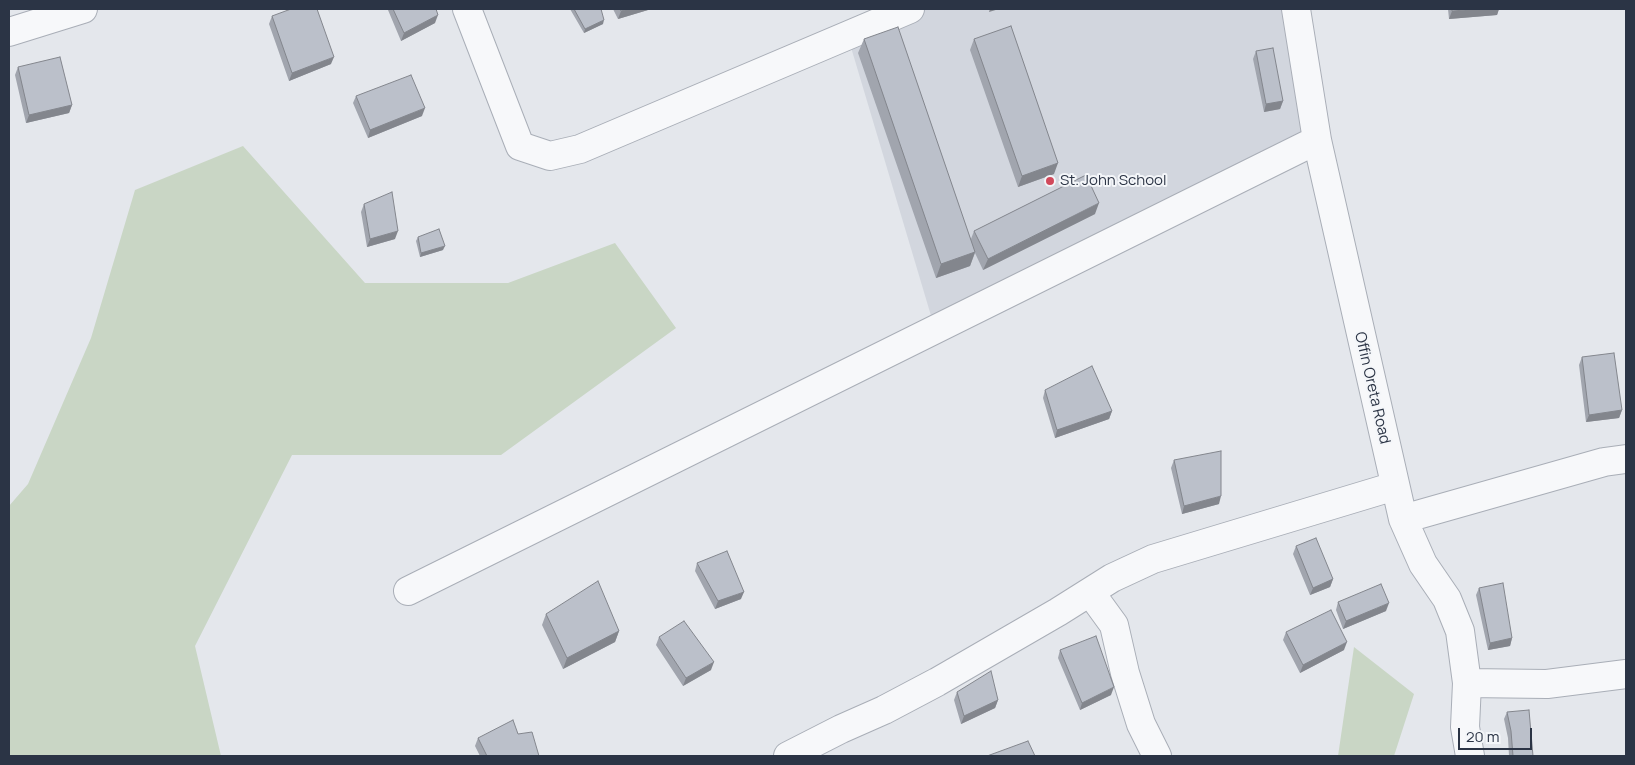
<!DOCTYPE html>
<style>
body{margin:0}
#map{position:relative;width:1635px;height:765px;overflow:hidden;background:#e4e7ec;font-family:Manrope,sans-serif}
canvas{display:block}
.frame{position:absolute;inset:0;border:10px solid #2b3445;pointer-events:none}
.scale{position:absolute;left:1458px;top:728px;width:74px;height:22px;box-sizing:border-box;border:2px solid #2b3445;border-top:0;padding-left:6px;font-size:15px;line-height:18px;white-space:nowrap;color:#2b3445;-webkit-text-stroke:4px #f4f6f9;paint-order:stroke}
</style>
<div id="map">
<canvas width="1635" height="765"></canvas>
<div class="frame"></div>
<div class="scale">20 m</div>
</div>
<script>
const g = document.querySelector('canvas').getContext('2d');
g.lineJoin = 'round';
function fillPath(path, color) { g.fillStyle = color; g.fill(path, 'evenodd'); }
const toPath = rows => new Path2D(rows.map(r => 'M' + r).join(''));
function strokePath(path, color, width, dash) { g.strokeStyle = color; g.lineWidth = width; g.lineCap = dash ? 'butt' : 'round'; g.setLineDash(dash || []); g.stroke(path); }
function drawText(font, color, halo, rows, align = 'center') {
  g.font = font + ' Manrope,sans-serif'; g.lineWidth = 4; g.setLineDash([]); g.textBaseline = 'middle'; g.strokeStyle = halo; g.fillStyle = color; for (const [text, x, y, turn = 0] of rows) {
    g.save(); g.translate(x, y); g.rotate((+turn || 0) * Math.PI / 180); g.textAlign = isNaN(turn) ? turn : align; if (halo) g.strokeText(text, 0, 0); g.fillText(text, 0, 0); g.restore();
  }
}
fillPath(toPath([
 [923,9,1284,9,1307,134,932,319,850,44]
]), '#d2d6de');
fillPath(toPath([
 [243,146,365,283,508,283,615,243,676,328,501,455,292,455,195,646,221,756,9,756,9,506,28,484,91,338,135,190],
 [1354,647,1414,694,1394,756,1338,756]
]), '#c9d6c5');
const minor = toPath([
 [467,9,520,146,550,156,580,149,910,9],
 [1296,9,1317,140,1403,519,1423,564,1447,599,1460,631,1467,683,1465,727,1470,756],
 [9,32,83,9],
 [1403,519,1604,462,1626,459],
 [408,591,1317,140],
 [1090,592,1114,625,1125,673,1141,724,1157,756],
 [1467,683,1547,684,1626,674],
 [788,756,841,729,884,710,937,682,1058,612,1112,578,1153,559,1395,486]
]);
strokePath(minor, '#a9aeb7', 30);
strokePath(minor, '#f7f8fa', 28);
fillPath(toPath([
 [388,9,436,9,435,23,401,41,388,10],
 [570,9,601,9,603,24,584,33],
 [613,9,648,9,648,10,618,19],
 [1448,9,1499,9,1497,15,1449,19],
 [272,16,331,64,289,81,269,24],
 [864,39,971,239,974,231,1095,214,983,270,975,253,970,266,936,278,858,53],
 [974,39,1054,174,1018,187,970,50],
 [1256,51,1283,101,1280,109,1264,112,1253,59],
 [18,67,72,105,69,113,26,123,15,75],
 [356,96,422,116,368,138,353,103],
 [364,204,395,239,367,247,361,212],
 [418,237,443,250,420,257,416,241],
 [1582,357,1622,410,1619,418,1586,422,1579,365],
 [1045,390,1112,411,1109,419,1055,438,1043,398],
 [1174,460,1219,504,1182,514,1171,468],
 [1296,546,1333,579,1330,587,1310,595,1293,554],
 [697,563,741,599,715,609,695,571],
 [1479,588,1512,638,1510,646,1488,650,1476,595],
 [1338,602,1386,611,1343,629,1336,610],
 [546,614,619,631,615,642,563,669,542,625],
 [1286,632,1344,650,1300,673,1283,640],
 [659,637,711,670,683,686,656,645],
 [1060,650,1111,695,1080,710,1058,658],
 [957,692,998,700,995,708,961,724,954,700],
 [1507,712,1533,756,1509,756,1508,738,1504,719],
 [518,734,539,756,480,756,475,746,478,738]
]), '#a1a5ae');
fillPath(toPath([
 [629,9,648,9,648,10,618,19,621,11],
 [990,9,999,9,989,12],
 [1479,9,1499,9,1497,15,1449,19,1452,11],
 [438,15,435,23,401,41,404,33],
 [604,20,603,24,584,33,585,29],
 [334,57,331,64,289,81,292,73],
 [1283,101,1280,109,1264,112,1266,104],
 [72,105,69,113,26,123,29,115],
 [425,108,422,116,368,138,370,130],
 [1058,163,1054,174,1018,187,1022,176],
 [1099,203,1095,214,983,270,988,259],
 [398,231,395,239,367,247,370,239],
 [445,246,443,250,420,257,421,253],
 [975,252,970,266,936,278,941,264],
 [1622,410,1619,418,1586,422,1589,415],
 [1112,411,1109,419,1055,438,1057,430],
 [1221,496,1219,504,1182,514,1184,506],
 [1333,579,1330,587,1310,595,1313,588],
 [744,592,741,599,715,609,718,601],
 [1389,603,1386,611,1343,629,1346,621],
 [619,631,615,642,563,669,567,658],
 [1512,638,1510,646,1488,650,1490,643],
 [1347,642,1344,650,1300,673,1303,665],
 [714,662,711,670,683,686,686,678],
 [1114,687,1111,695,1080,710,1082,703],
 [998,700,995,708,961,724,964,716]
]), '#83868d');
const building = toPath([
 [291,9,317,9,334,57,292,73,272,16,291,9],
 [393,9,436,9,438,15,404,33,393,9],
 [574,9,601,9,604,20,585,29,574,9],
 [620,9,629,9,621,11,620,9],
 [1452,9,1479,9,1452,11,1452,9],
 [1011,26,1058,163,1022,176,974,39,1011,26],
 [898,27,975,252,941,264,864,39,898,27],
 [1273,48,1283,101,1266,104,1256,51,1273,48],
 [60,57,72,105,29,115,18,67,60,57],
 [411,75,425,108,370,130,356,96,411,75],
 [1086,175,1099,203,988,259,974,231,1086,175],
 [392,192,398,231,370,239,364,204,392,192],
 [439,229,445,246,421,253,418,237,439,229],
 [1614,353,1622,410,1589,415,1582,357,1614,353],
 [1092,366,1112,411,1057,430,1045,390,1092,366],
 [1221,451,1221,496,1184,506,1174,460,1221,451],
 [1316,538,1333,579,1313,588,1296,546,1316,538],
 [727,551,744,592,718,601,697,563,727,551],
 [598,581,619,631,567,658,546,614,598,581],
 [1503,583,1512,638,1490,643,1479,588,1503,583],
 [1381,584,1389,603,1346,621,1338,602,1381,584],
 [1331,610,1347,642,1303,665,1286,632,1331,610],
 [684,621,714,662,686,678,659,637,684,621],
 [1096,636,1114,687,1082,703,1060,650,1096,636],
 [991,671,998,700,964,716,957,692,991,671],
 [1529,710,1533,756,1513,756,1511,731,1507,712,1529,710],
 [513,720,518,734,532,732,539,756,487,756,478,738,513,720],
 [1028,741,1035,756,987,756,1028,741]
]);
fillPath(building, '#bbc0ca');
strokePath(building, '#83868d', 1);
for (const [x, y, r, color] of [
 [1050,181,5,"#d1495b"]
]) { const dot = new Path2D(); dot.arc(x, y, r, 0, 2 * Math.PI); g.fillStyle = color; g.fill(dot); strokePath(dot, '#f4f6f9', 2); }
drawText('15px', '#2b3445', '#f4f6f9', [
 ["St. John School",1060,181]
], 'left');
drawText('15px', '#2b3445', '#f4f6f9', [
 ["Offin Oreta Road",1372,388,77]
]);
</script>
